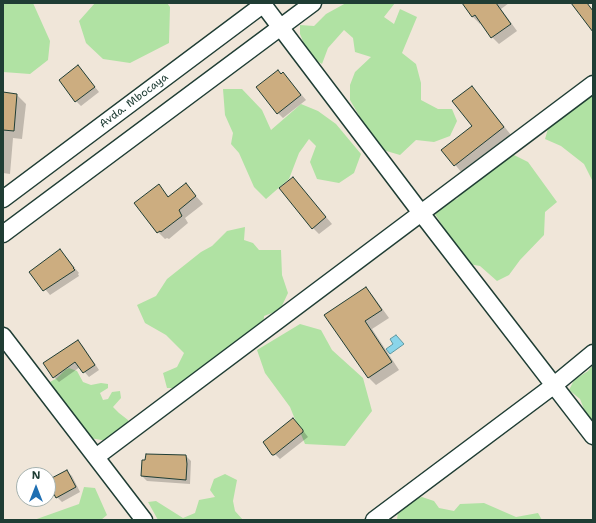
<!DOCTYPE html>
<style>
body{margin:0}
#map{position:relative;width:596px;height:523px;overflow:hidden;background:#f0e6d9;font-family:"Shantell Sans",sans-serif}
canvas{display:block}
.frame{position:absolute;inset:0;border:4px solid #1f3d34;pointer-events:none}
.north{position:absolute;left:16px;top:467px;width:40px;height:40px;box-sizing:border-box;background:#fff;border:1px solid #a5b1ae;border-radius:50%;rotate:0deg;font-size:11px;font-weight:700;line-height:16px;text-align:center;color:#1f3d34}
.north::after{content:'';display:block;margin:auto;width:14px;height:18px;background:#1f6fb2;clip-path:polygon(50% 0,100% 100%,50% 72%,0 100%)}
</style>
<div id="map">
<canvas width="596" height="523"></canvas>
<div class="frame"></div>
<div class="north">N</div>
</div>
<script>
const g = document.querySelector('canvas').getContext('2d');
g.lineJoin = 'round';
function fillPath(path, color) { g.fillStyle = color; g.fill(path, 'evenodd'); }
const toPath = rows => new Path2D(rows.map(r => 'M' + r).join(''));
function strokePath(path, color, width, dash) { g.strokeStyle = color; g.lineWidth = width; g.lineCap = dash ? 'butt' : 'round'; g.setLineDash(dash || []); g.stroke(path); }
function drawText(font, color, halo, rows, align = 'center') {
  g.font = font + ' "Shantell Sans",sans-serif'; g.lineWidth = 4; g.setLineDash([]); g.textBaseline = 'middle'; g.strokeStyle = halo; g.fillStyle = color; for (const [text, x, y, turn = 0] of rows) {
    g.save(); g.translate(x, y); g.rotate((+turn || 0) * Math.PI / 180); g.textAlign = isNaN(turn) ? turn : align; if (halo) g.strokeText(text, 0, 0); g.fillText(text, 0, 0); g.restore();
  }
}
fillPath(toPath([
 [3,3,33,3,50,41,48,60,30,74,3,72],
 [95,3,167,3,170,7,169,43,130,63,103,59,86,43,79,21],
 [346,3,395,3,384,17,394,24,400,9,417,17,402,53,416,64,421,83,421,100,438,109,452,109,457,121,450,136,434,142,416,140,400,155,383,150,364,124,350,100,350,85,355,72,371,57,355,52,353,38,344,30,328,48,322,64,309,56,300,34,300,25,314,26,326,14],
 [593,78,593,182,584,164,561,146,545,139,550,122],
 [223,89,242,89,262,110,271,130,301,104,318,111,336,124,361,154,354,173,339,183,317,179,310,162,316,146,309,139,299,153,289,179,266,199,254,187,239,153,231,144,233,133,225,115],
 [512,154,528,162,557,202,545,212,544,235,520,260,509,275,497,281,480,266,458,262,445,235,444,228,435,214,441,203,457,199,479,170],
 [245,227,244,240,253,243,259,250,281,250,282,275,288,293,280,310,264,316,263,332,179,388,167,388,163,373,177,367,184,353,166,335,145,323,137,305,156,296,167,279,201,252,212,246,227,231],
 [300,324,321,330,332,350,363,378,372,411,345,446,305,444,290,407,265,373,257,350],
 [593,365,593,423,584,409,580,399,569,390,574,380,588,371],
 [69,368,77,371,83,382,91,385,101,383,108,384,108,388,100,393,103,400,108,399,112,392,120,391,121,398,113,407,119,413,128,420,129,426,113,442,90,438,55,392,50,382,57,378,65,370],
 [225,474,237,480,233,501,235,511,243,520,158,520,148,502,156,501,183,518,195,513,199,500,215,497,210,490,214,479],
 [84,487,95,488,107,515,101,520,34,520,79,504],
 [422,497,434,501,439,508,454,511,460,504,484,503,516,517,538,513,542,520,397,520,398,511,406,501]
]), '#b0e2a3');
const water = toPath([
 [396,335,404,344,390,354,386,349,393,344,390,339,396,335]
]);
fillPath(water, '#8ad5ea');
strokePath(water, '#5f98a1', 1);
fillPath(toPath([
 [463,3,509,3,501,9,517,31,499,44,492,37,481,22,480,24,472,16],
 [78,66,99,92,81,106,76,101],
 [283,73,306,100,283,118,278,113,281,75],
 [471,87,479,95,511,135,462,173,443,150,474,126],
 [3,93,17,95,26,104,22,139,13,138,10,174,3,173],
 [293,178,332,224,319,234,313,228],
 [186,185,203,204,185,218,188,223,169,239,167,238,165,239,158,232,158,186,169,197],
 [60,250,79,273,78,274,79,276,50,295,31,272],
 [366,288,373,296,389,318,372,329,399,370,376,385,369,378,326,316],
 [78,341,83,346,99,370,89,377,80,367,59,382,54,377],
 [298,424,308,437,280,459,275,454],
 [186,456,191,461,190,484,147,481,142,476],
 [67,471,72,476,80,492,62,502,57,497]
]), '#0003');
const building = toPath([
 [462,3,496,3,511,24,491,38,475,15,472,17,462,3],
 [571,3,587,3,593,11,593,32,571,3],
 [78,65,95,87,75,102,59,80,78,65],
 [278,70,281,74,283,72,301,95,277,114,256,87,278,70],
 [472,86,504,127,454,166,441,150,472,126,452,101,472,86],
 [3,92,17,94,14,131,3,130,3,92],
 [293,177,326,217,312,229,279,188,293,177],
 [186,183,196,196,179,210,182,216,161,232,160,231,157,233,134,203,159,184,168,197,186,183],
 [60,249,74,268,73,268,75,270,43,291,29,272,60,249],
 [366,287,382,310,365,321,392,362,368,378,324,315,366,287],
 [78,340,95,365,83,373,75,362,53,378,43,363,78,340],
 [293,418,303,430,303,432,274,455,272,455,263,442,293,418],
 [146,454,186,455,187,464,186,480,141,476,142,460,145,460,146,454],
 [67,470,76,487,56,498,48,483,48,480,67,470]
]);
fillPath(building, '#ccad80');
strokePath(building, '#1f3d34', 1);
const minor = toPath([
 [262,3,421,213,593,436],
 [3,199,265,3],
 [3,234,313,3],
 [3,336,144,520],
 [96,457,593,84],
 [374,520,553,386,593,353]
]);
strokePath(minor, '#1f3d34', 19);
strokePath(minor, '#fff', 16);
drawText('11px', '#1f3d34', '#fff', [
 ["Avda. Mbocaya",134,101,-37]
]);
</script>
